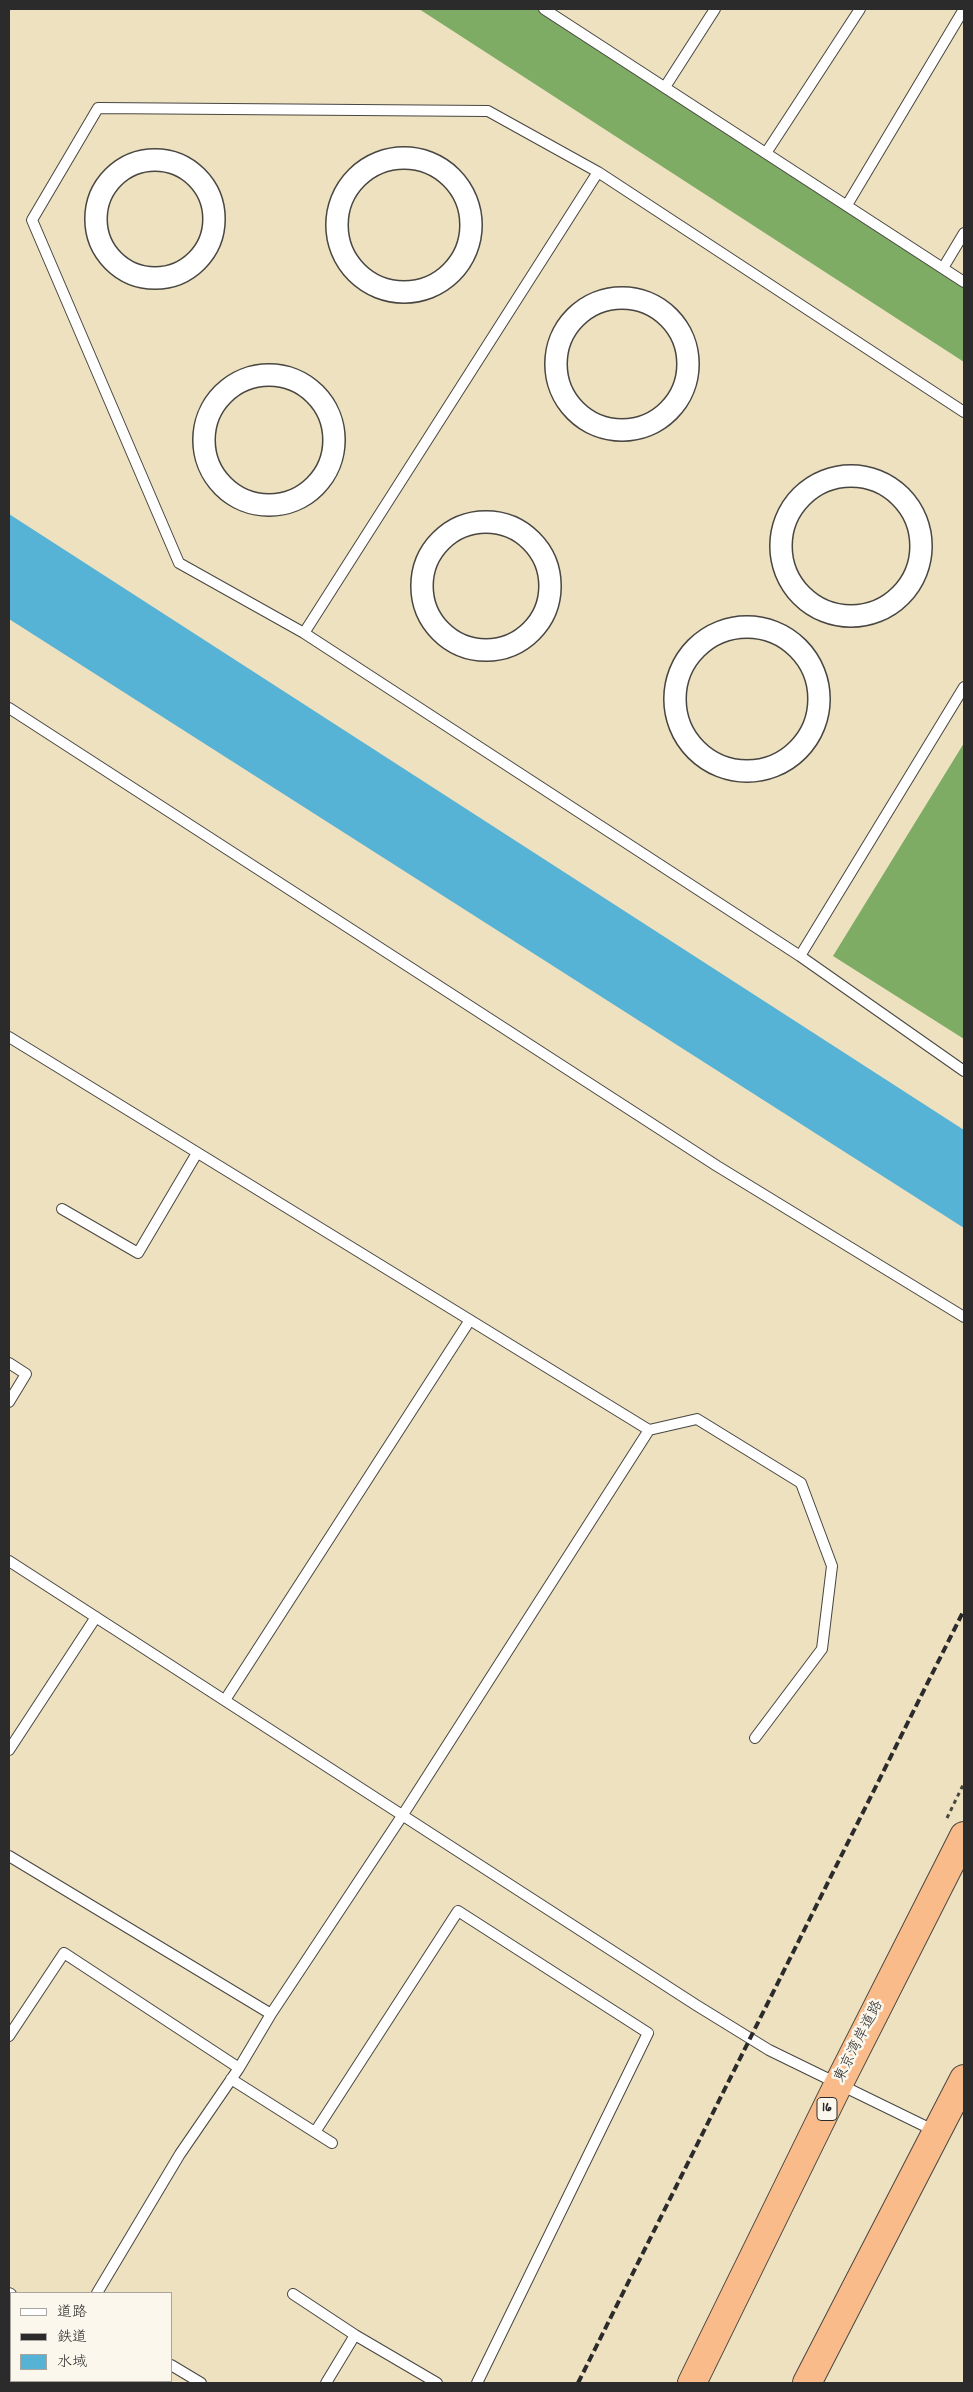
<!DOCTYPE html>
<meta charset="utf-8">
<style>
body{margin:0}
#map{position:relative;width:973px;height:2392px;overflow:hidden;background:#eee1c0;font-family:Dekko,"Klee One",sans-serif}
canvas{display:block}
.frame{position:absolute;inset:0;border:10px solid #2b2b2b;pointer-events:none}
.legend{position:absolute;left:10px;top:2292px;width:162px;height:90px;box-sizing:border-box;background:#fbf7ec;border:1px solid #a8a59f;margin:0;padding:6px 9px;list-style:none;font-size:15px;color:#2b2b2b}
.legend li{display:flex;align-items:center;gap:10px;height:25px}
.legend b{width:25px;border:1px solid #a8a59f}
</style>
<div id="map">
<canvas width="973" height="2392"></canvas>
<div class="frame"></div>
<ul class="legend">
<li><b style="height:6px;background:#fff"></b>道路</li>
<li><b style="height:6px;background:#2b2b2b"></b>鉄道</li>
<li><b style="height:14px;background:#57b3d5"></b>水域</li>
</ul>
</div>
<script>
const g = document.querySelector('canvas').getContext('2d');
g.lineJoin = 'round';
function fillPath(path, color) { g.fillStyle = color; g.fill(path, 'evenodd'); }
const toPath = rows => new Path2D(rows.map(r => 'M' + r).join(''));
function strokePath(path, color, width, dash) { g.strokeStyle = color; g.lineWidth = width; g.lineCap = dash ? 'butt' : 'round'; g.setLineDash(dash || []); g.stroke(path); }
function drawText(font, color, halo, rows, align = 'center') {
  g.font = font + ' Dekko,"Klee One",sans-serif'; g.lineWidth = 5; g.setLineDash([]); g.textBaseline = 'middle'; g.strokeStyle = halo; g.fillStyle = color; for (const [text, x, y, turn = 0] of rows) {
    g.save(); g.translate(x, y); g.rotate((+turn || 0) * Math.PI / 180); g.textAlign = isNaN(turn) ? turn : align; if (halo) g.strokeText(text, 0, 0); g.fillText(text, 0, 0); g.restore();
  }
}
fillPath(toPath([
 [419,9,540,9,964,281,964,362],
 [964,743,964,1039,833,956]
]), '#7fac65');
fillPath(toPath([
 [9,514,964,1130,964,1228,9,619]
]), '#57b3d5');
const service = toPath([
 [544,9,964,282],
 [665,87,715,9],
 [766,153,860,9],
 [847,205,964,9],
 [943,268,964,233],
 [964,412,598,172,488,111,98,108,32,220,179,563,304,633,800,956,964,1071],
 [304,633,598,172],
 [9,708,717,1166,964,1317],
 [800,956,964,687],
 [9,1037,649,1430,402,1816,271,2014,239,2068,180,2154,97,2293],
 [62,1209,138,1253,197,1153],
 [9,1363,26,1374,9,1402],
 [649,1430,697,1419,801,1483,832,1566,822,1649,755,1738],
 [9,1561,696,2005,769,2050,935,2131],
 [225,1700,470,1320],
 [9,1750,96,1617],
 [9,1856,271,2014],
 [9,2036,64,1953,239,2068],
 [231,2079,332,2143],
 [315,2132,458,1911,648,2033,477,2383],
 [9,2293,11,2294],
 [293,2294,355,2335,437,2383],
 [171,2365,201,2383],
 [40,2383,42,2381],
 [326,2383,355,2335]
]);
const minor = toPath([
 '337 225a67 67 0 1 1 134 0a67 67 0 1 1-134 0Z',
 '96 219a59 59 0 1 1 118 0a59 59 0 1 1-118 0Z',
 '556 364a66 66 0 1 1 132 0a66 66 0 1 1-132 0Z',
 '204 440a65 65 0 1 1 130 0a65 65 0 1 1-130 0Z',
 '781 546a70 70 0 1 1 140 0a70 70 0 1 1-140 0Z',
 '422 586a64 64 0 1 1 128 0a64 64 0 1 1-128 0Z',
 '675 699a72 72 0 1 1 144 0a72 72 0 1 1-144 0Z'
]);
const trunk = toPath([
 [692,2383,838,2085,964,1836],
 [807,2383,964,2079]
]);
strokePath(service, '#484641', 12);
strokePath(minor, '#484641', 24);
strokePath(trunk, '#484641', 30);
strokePath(toPath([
 [947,1818,964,1783]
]), '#484641', 3, [4, 4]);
strokePath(service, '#fff', 10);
strokePath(minor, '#fff', 21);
strokePath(trunk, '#fabb8b', 28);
strokePath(toPath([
 [578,2383,964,1610]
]), '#2b2b2b', 4, [8, 4]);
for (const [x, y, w] of [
 [827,2109,20]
]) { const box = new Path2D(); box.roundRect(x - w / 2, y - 11.5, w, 23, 4); g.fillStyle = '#fbf7ec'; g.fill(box); strokePath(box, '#2b2b2b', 1); }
drawText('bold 14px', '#2b2b2b', null, [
 ["16",827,2109]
]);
drawText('15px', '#2b2b2b', '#fbf7ec', [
 ["東京湾岸道路",860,2042,-63]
]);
</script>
